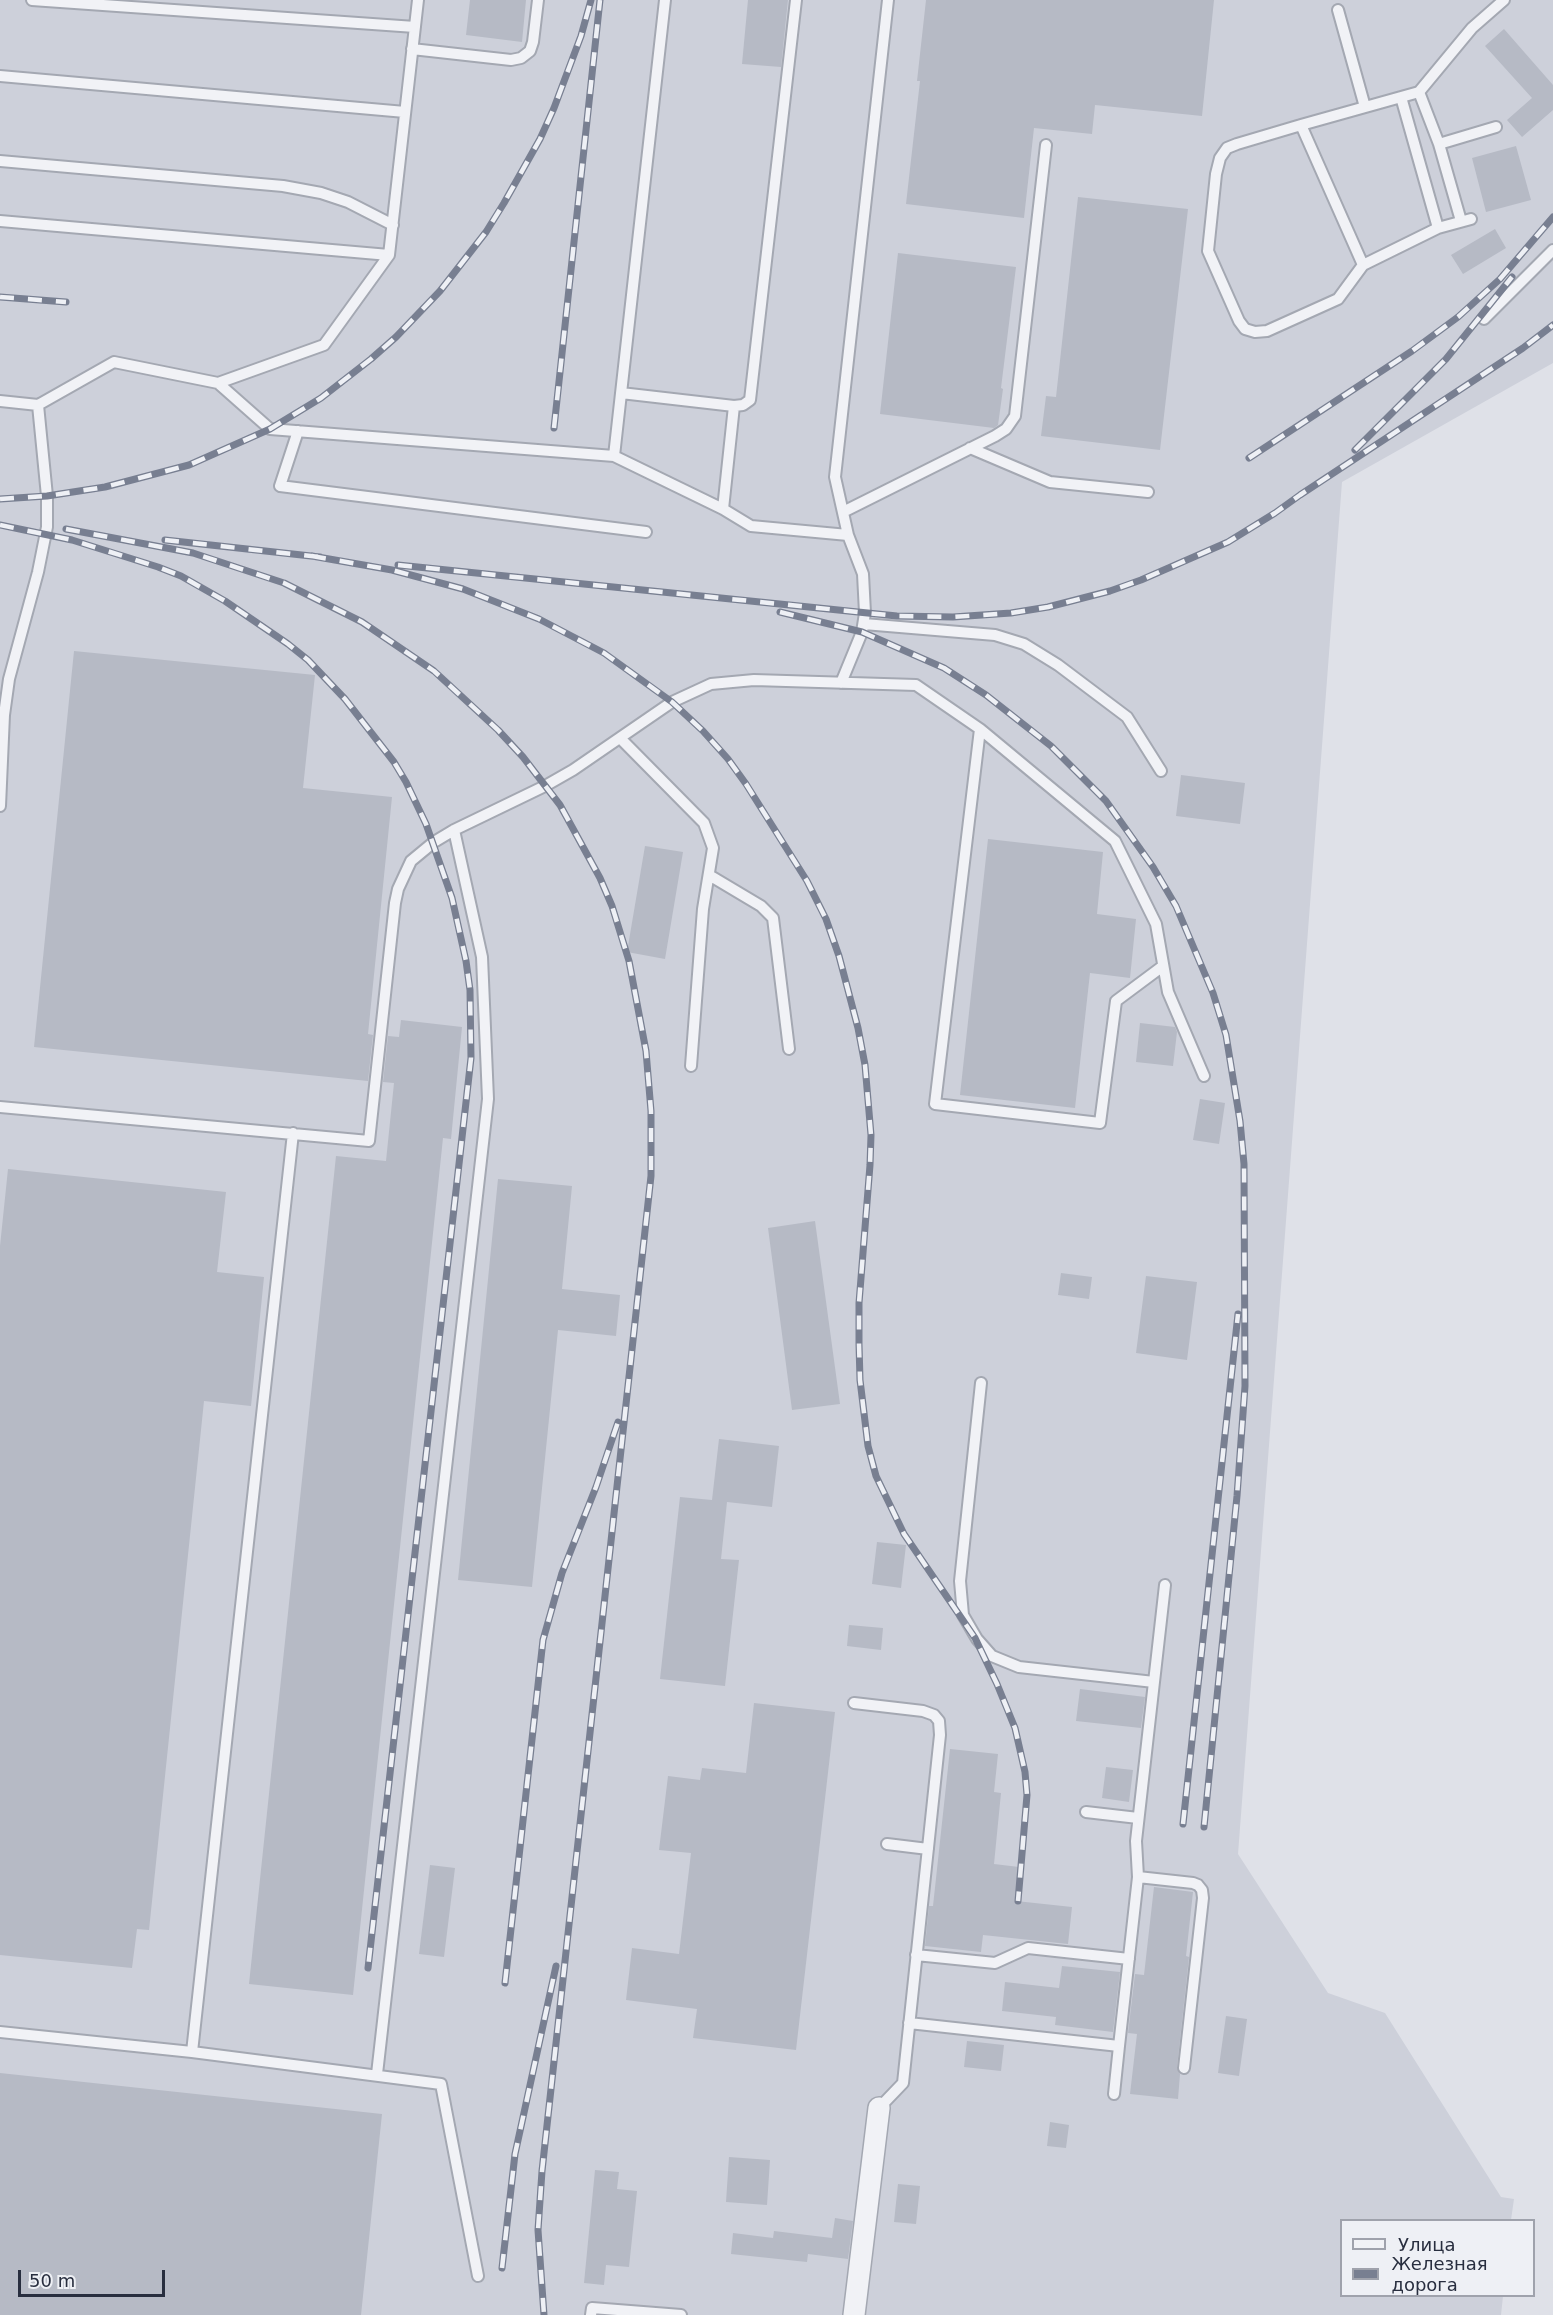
<!DOCTYPE html>
<meta charset="utf-8">
<style>
body{margin:0}
#map{position:relative;width:1553px;height:2315px;overflow:hidden;background:#dfe1e8;font-family:"DejaVu Sans",sans-serif}
canvas{display:block}
.legend{position:absolute;left:1340px;top:2219px;width:195px;height:78px;box-sizing:border-box;background:#eef0f5;border:2px solid #9fa2ac;margin:0;padding:8px 10px;list-style:none;font-size:18px;color:#282e3f}
.legend li{display:flex;align-items:center;gap:12px;height:30px}
.legend b{width:30px;border:2px solid #9fa2ac}
.scale{position:absolute;left:18px;top:2270px;width:147px;height:27px;box-sizing:border-box;border:3px solid #282e3f;border-top:0;padding-left:8px;font-size:18px;line-height:21px;white-space:nowrap;color:#282e3f;-webkit-text-stroke:4px #eef0f5;paint-order:stroke}
</style>
<div id="map">
<canvas width="1553" height="2315"></canvas>
<ul class="legend">
<li><b style="height:8px;background:#f1f2f6"></b>Улица</li>
<li><b style="height:8px;background:#787f91"></b>Железная дорога</li>
</ul>
<div class="scale">50 m</div>
</div>
<script>
const g = document.querySelector('canvas').getContext('2d');
g.lineJoin = 'round';
function fillPath(path, color) { g.fillStyle = color; g.fill(path, 'evenodd'); }
const toPath = rows => new Path2D(rows.map(r => 'M' + r).join(''));
function strokePath(path, color, width, dash) { g.strokeStyle = color; g.lineWidth = width; g.lineCap = dash ? 'butt' : 'round'; g.setLineDash(dash || []); g.stroke(path); }
fillPath(toPath([
 [0,0,1553,0,1553,363,1342,482,1238,1854,1328,1993,1385,2013,1501,2197,1514,2199,1511,2220,1342,2220,1342,2296,1503,2296,1501,2315,0,2315]
]), '#cdd0da');
fillPath(toPath([
 [470,0,526,0,522,42,466,35],
 [748,0,788,0,781,67,742,64],
 [926,0,1214,0,1202,116,1095,105,1092,134,1034,128,1024,218,906,204,920,81,917,81],
 [1504,29,1553,85,1553,110,1522,137,1507,120,1532,98,1485,46],
 [1516,146,1531,200,1486,212,1472,158],
 [1078,197,1188,209,1160,450,1041,436,1046,396,1056,397],
 [1495,229,1506,248,1463,274,1451,255],
 [898,253,1016,267,1001,388,1003,389,998,425,994,428,880,414],
 [74,651,315,675,303,788,392,797,368,1034,373,1035,368,1081,34,1047],
 [1181,775,1245,783,1240,824,1176,816],
 [988,839,1103,852,1097,914,1136,919,1130,978,1090,973,1075,1108,960,1095],
 [645,846,683,852,665,959,627,952],
 [401,1020,462,1027,451,1139,443,1138,353,1995,249,1984,336,1156,386,1161,394,1083,383,1082,388,1036,399,1037],
 [1140,1023,1175,1027,1177,1032,1173,1066,1136,1062],
 [1200,1099,1225,1103,1219,1144,1193,1140],
 [8,1169,226,1192,217,1272,264,1277,251,1406,204,1401,149,1930,137,1929,132,1968,0,1955,0,1246],
 [498,1179,572,1186,562,1289,620,1295,616,1336,558,1330,532,1587,458,1580],
 [815,1221,840,1404,792,1410,768,1228],
 [1061,1273,1092,1277,1089,1299,1058,1295],
 [1146,1276,1197,1282,1187,1360,1136,1353],
 [719,1439,779,1446,772,1507,727,1502,721,1559,739,1560,725,1686,660,1679,680,1497,712,1500],
 [877,1542,906,1545,901,1588,872,1584],
 [849,1625,883,1628,881,1650,847,1646],
 [1080,1689,1145,1697,1141,1728,1076,1721],
 [754,1703,835,1712,796,2050,693,2038,697,2009,626,2000,632,1948,679,1954,691,1853,659,1850,668,1776,700,1780,702,1768,746,1773],
 [950,1749,998,1754,994,1792,1001,1793,994,1864,1019,1867,1016,1901,1072,1907,1068,1944,983,1935,981,1952,925,1946,929,1906,933,1906],
 [1106,1767,1133,1770,1129,1802,1102,1798],
 [430,1865,455,1868,444,1957,419,1954],
 [1154,1887,1193,1892,1186,1956,1189,1957,1177,2067,1180,2074,1178,2099,1130,2094,1137,2034,1128,2033,1135,1974,1144,1975],
 [1062,1966,1120,1972,1113,2032,1055,2025,1056,2017,1002,2011,1005,1982,1059,1988],
 [1226,2016,1247,2019,1239,2076,1218,2073],
 [967,2041,1004,2045,1001,2071,964,2067],
 [0,2073,382,2114,361,2315,0,2315],
 [1050,2122,1069,2125,1066,2148,1047,2146],
 [729,2157,770,2160,767,2205,726,2202],
 [595,2170,619,2172,617,2189,637,2191,629,2267,606,2265,604,2285,584,2283],
 [898,2184,920,2186,916,2224,894,2222],
 [835,2218,853,2221,848,2259,808,2254,807,2262,731,2254,733,2233,773,2238,774,2231,832,2238]
]), '#b6bac5');
const lane = toPath([
 [32,0,415,27],
 [1338,10,1365,107],
 [412,49,511,60,521,58,530,51,533,42,538,0],
 [0,76,405,112],
 [1419,92,1439,144,1461,221],
 [1401,97,1438,228],
 [1301,125,1363,265,1338,299,1267,331,1255,332,1245,329,1239,321,1208,251,1216,174,1220,158,1227,148,1237,144,1301,125,1419,92,1472,28,1504,0],
 [1439,144,1496,127],
 [0,161,283,186,321,193,348,202,393,225],
 [0,221,389,255],
 [1363,265,1438,228,1471,219],
 [1484,319,1553,250],
 [218,383,270,429,614,456,723,509,751,526,848,535,863,574,865,613,862,632,841,683],
 [621,393,734,406,743,405,750,400,796,0],
 [0,401,38,405,114,362,218,383,324,345,389,255,418,0],
 [298,431,280,486,646,532],
 [970,448,1050,482,1148,492],
 [614,456,665,0],
 [723,509,734,406],
 [843,512,995,436,1006,429,1015,416,1046,145],
 [848,535,835,477,888,0],
 [864,624,995,635,1024,644,1058,665,1127,717,1161,771],
 [980,729,1115,841,1156,924,1168,992,1204,1076],
 [620,738,704,823,713,848,703,909,691,1066],
 [0,806,4,715,9,679,38,572,47,527,47,496,38,405],
 [709,875,761,906,773,918,789,1049],
 [0,1107,369,1141,395,903,398,889,411,861,434,842,454,830,545,786,573,770,672,702,711,684,754,680,916,685,980,729,935,1104,1100,1123,1116,1001,1163,966],
 [1154,1682,1165,1585],
 [854,1703,923,1711,934,1715,939,1721,940,1735,903,2083,879,2108],
 [1086,1812,1138,1818],
 [887,1844,928,1849],
 [1138,1877,1193,1883,1198,1885,1202,1890,1203,1898,1184,2068],
 [916,1955,995,1963,1028,1948,1129,1959],
 [909,2023,1119,2046,1138,1877,1136,1841,1154,1682,1019,1667,992,1656,977,1639,963,1615,960,1581,981,1383],
 [0,2032,192,2052,441,2084,478,2276],
 [192,2052,293,1133],
 [377,2074,488,1099,482,957,454,830],
 [1114,2094,1119,2046],
 [591,2315,592,2308,681,2315]
]);
const street = toPath([
 [854,2315,879,2108]
]);
strokePath(lane, '#a4a8b2', 14);
strokePath(street, '#a4a8b2', 24);
strokePath(lane, '#f1f2f6', 10);
strokePath(street, '#f1f2f6', 21);
const rail = toPath([
 [0,297,66,302],
 [554,428,600,0],
 [1355,450,1446,359,1512,277],
 [1249,458,1412,351,1458,317,1500,279,1553,217],
 [0,499,47,496,105,487,189,465,270,429,321,398,371,359,396,337,440,291,486,232,504,203,540,139,554,108,581,36,591,0],
 [0,525,72,540,158,567,181,576,225,601,288,644,308,660,345,699,394,762,406,782,426,824,452,898,466,961,470,990,471,1058,368,1968],
 [66,529,193,553,284,583,362,622,434,671,498,730,523,757,560,805,600,878,612,906,629,961,646,1051,651,1111,651,1176,542,2171,538,2230,544,2315],
 [165,540,320,557],
 [312,556,392,570,463,589,539,619,604,653,672,702,703,731,728,759,746,784,807,881,826,919,839,956,858,1028,865,1065,871,1135,870,1165,859,1303,859,1344,860,1380,868,1446,876,1476,904,1534,975,1638,997,1684,1015,1728,1025,1772,1027,1795,1018,1901],
 [398,565,897,616,953,617,1011,613,1048,607,1110,591,1141,580,1228,542,1275,513,1300,495,1523,348,1553,325],
 [780,612,862,632,944,668,986,695,1051,746,1106,801,1153,867,1176,906,1213,993,1226,1035,1240,1121,1244,1164,1245,1386,1237,1496,1204,1827],
 [1183,1824,1238,1314],
 [505,1983,543,1640,562,1573,596,1487,618,1422],
 [502,2268,515,2154,556,1966]
]);
strokePath(rail, '#787f91', 7);
strokePath(rail, '#eef0f5', 4.5, [14]);
</script>
